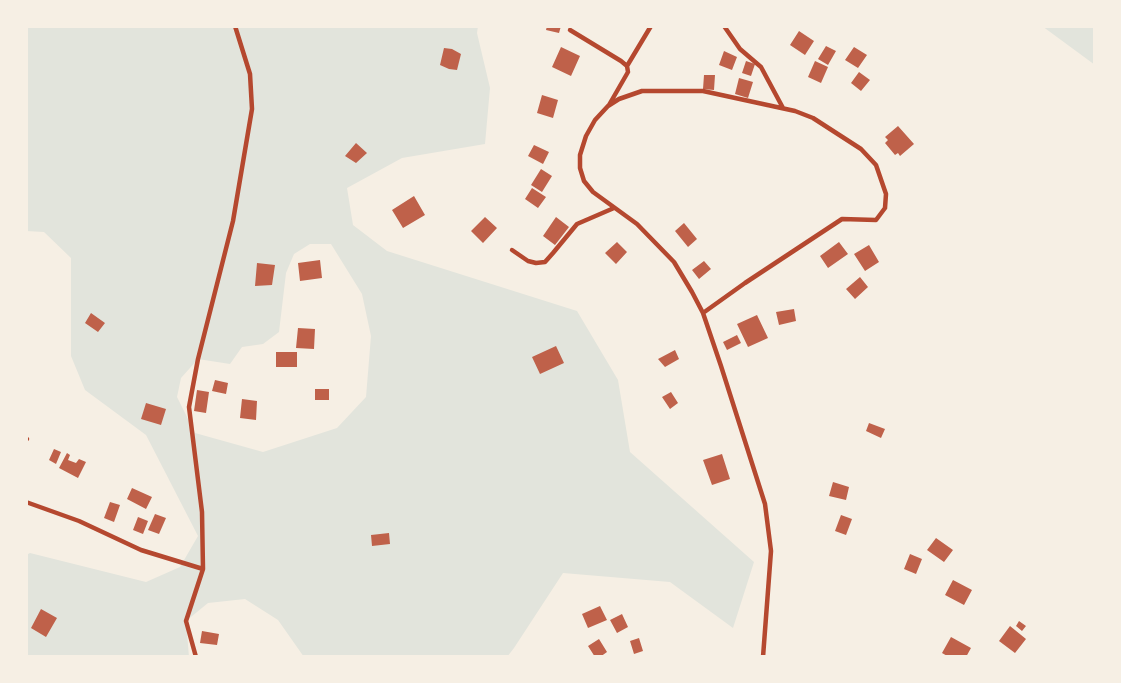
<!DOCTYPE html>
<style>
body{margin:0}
#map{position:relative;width:1121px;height:683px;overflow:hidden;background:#f6efe4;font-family:Jost,sans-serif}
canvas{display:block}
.frame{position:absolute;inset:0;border:28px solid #f6efe4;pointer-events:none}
</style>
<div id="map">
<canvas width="1121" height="683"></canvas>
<div class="frame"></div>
</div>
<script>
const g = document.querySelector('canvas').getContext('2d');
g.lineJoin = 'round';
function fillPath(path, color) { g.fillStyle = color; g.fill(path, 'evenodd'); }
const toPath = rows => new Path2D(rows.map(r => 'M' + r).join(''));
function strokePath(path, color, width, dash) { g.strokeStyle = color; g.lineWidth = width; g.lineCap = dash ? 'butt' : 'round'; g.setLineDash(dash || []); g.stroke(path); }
fillPath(toPath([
 [26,26,478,26,477,33,490,88,485,144,402,158,347,188,353,225,387,251,577,311,618,380,630,452,754,562,733,628,670,582,563,573,514,648,507,657,304,657,278,620,245,599,208,603,186,621,189,657,26,657,26,555,30,553,146,582,180,567,198,536,146,435,85,390,71,356,71,258,44,232,26,231],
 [310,244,331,244,362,294,371,336,366,397,337,428,263,452,195,433,177,397,181,378,198,359,230,364,242,347,263,344,279,332,286,273,294,254],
 [1042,26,1095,26,1095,65]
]), '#e2e4dc');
fillPath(toPath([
 [547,26,561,26,559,33,546,30],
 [799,31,814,41,805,55,790,45],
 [826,46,836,51,828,65,818,59],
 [561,47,580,56,571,76,552,67],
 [854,47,867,55,858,68,845,60],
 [444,48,452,49,461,54,457,70,449,69,440,65],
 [724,51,737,57,732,70,719,65],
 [746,61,755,64,751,76,742,73],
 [815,61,828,67,821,83,808,77],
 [859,72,870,80,861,91,851,83],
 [704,75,715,75,714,90,703,89],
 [739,78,753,82,748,98,735,94],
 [542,95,558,100,553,118,537,113],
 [898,126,914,144,900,156,898,153,895,155,885,143,888,140,885,137],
 [356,143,367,153,356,163,345,156],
 [534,145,549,152,543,164,528,156],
 [541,169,552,176,542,192,531,185],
 [532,188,546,197,538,208,525,199],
 [414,196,425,215,403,228,392,210],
 [485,217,497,228,483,243,471,231],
 [556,217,569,227,555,245,543,236],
 [684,223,697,239,688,247,675,231],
 [617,242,627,252,616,264,605,253],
 [839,242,848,254,828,268,820,256],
 [869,245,879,262,865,271,854,254],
 [320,260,322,278,300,281,298,263],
 [704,261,711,269,699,279,692,270],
 [257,263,275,265,272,285,255,286],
 [860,277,868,287,855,299,846,289],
 [794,309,796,321,779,325,776,312],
 [91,313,105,323,98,332,85,323],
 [757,315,768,338,748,347,737,324],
 [298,328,315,329,314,349,296,348],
 [737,335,741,343,727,350,723,342],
 [556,346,564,363,540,374,532,357],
 [675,350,679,359,665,367,658,359],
 [276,352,297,352,297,367,276,367],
 [215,380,228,383,226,394,212,391],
 [315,389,329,389,329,400,315,400],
 [197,390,209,392,206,413,194,411],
 [671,392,678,403,670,409,662,397],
 [242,399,257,401,256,420,240,418],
 [146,403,166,409,161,425,141,419],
 [869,423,885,429,881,438,866,431],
 [54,449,61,452,56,464,49,460],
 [67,453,70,455,68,460,76,463,79,459,86,462,78,478,59,468],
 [722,454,730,479,712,485,703,460],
 [833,482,849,487,846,500,829,496],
 [132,488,152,497,146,509,127,499],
 [110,502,120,505,114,522,104,518],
 [155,514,166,518,159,534,148,530],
 [841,515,852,519,846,535,835,531],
 [138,517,148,521,143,534,133,530],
 [389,533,390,544,372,546,371,535],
 [936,538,953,550,944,562,927,550],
 [910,554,922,559,916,574,904,569],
 [953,580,972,590,964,605,945,595],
 [600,606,607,620,588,628,582,614],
 [41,609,57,618,46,637,31,628],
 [622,614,628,627,617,633,610,620],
 [1019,621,1026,626,1022,631,1016,626],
 [1010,626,1026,639,1015,653,999,641],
 [202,631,219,634,217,645,200,643],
 [951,637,971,648,966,657,949,657,942,653],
 [639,638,643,651,634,654,630,641],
 [599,639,607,652,600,657,595,657,588,646]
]), '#bf614a');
strokePath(toPath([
 [724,26,740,49,761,67,783,108],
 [570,30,621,61,627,66,628,72,609,105],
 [627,66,651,26],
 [512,250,528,261,536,263,545,262,553,253,577,224,614,208],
 [703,313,745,283,842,219,876,220,885,208,886,194,876,165,861,149,813,118,795,111,703,91,642,91,619,99,608,106,595,120,586,136,580,155,580,168,584,181,593,192,637,224,674,262,692,292,703,313,721,366,765,504,771,551,763,657],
 [26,440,27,439],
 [26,502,79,521,141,550,203,569],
 [196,657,186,621,203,569,202,512,189,407,198,359,233,221,252,109,250,74,235,26]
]), '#b5482f', 4.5);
</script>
